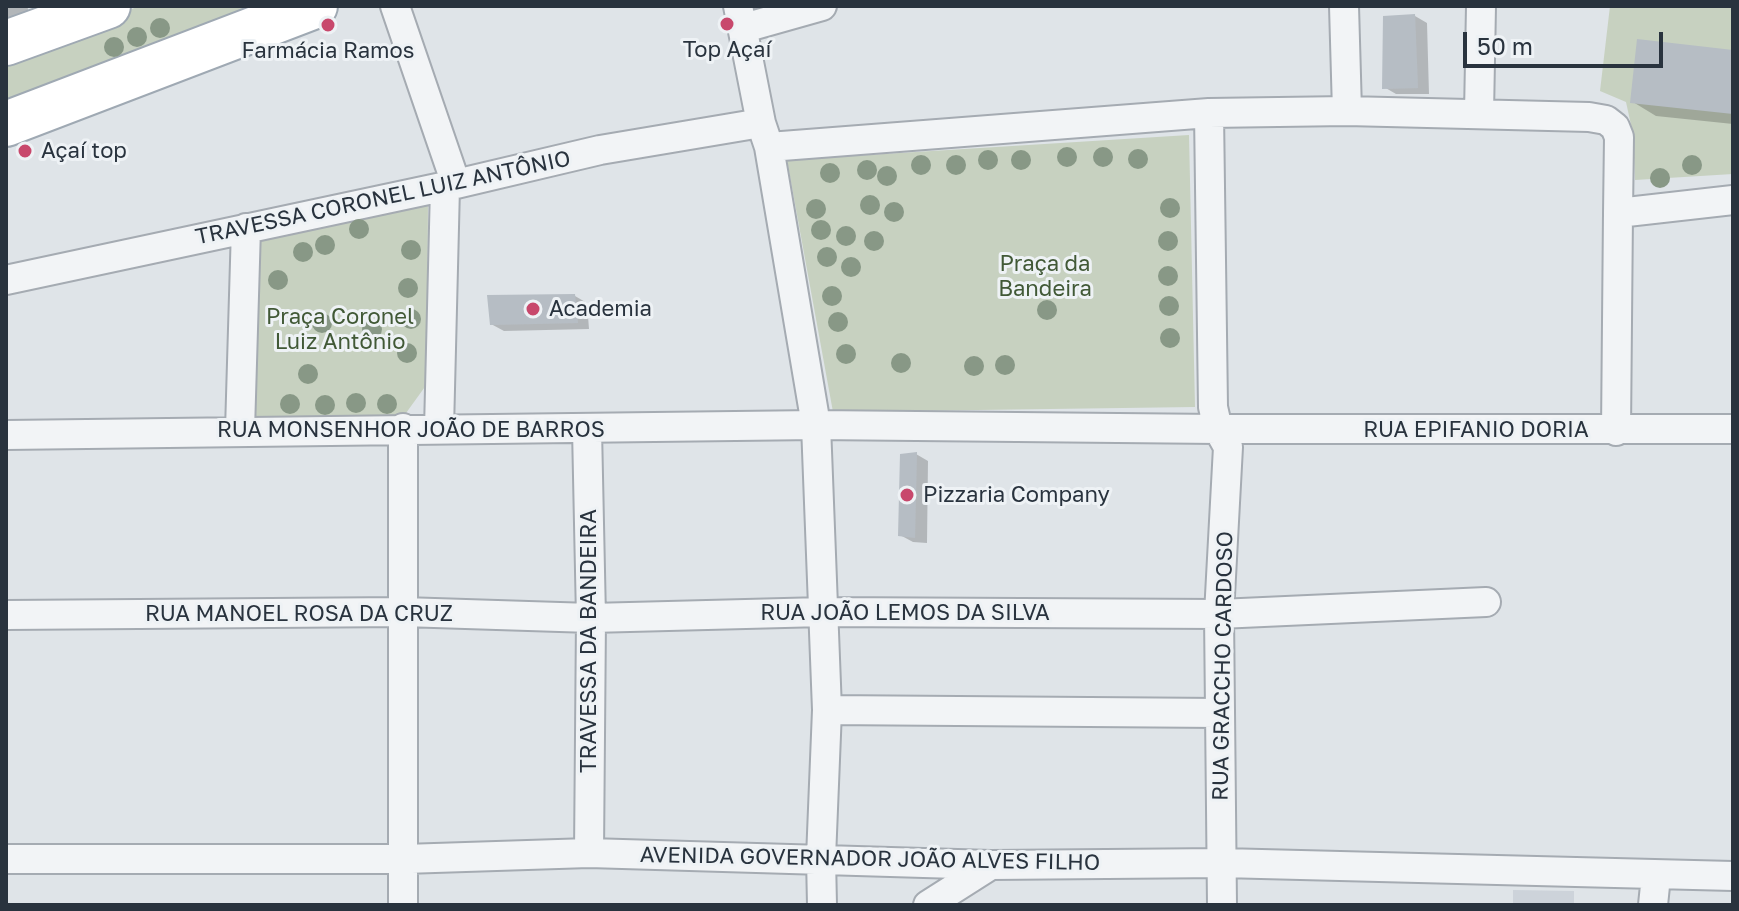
<!DOCTYPE html>
<meta charset="utf-8">
<style>
body{margin:0}
#map{position:relative;width:1739px;height:911px;overflow:hidden;background:#dfe4e8;font-family:"Golos Text",sans-serif}
canvas{display:block}
.frame{position:absolute;inset:0;border:8px solid #29333e;pointer-events:none}
.scale{position:absolute;left:1463px;top:32px;width:200px;height:36px;box-sizing:border-box;border:4px solid #29333e;border-top:0;padding-left:10px;font-size:24px;line-height:28px;white-space:nowrap;color:#29333e;-webkit-text-stroke:6px #eef2f5;paint-order:stroke}
</style>
<div id="map">
<canvas width="1739" height="911"></canvas>
<div class="frame"></div>
<div class="scale">50 m</div>
</div>
<script>
const g = document.querySelector('canvas').getContext('2d');
g.lineJoin = 'round';
function fillPath(path, color) { g.fillStyle = color; g.fill(path, 'evenodd'); }
const toPath = rows => new Path2D(rows.map(r => 'M' + r).join(''));
function strokePath(path, color, width, dash) { g.strokeStyle = color; g.lineWidth = width; g.lineCap = dash ? 'butt' : 'round'; g.setLineDash(dash || []); g.stroke(path); }
function drawText(font, color, halo, rows, align = 'center') {
  g.font = font + ' "Golos Text",sans-serif'; g.lineWidth = 6; g.setLineDash([]); g.textBaseline = 'middle'; g.strokeStyle = halo; g.fillStyle = color; for (const [text, x, y, turn = 0] of rows) {
    g.save(); g.translate(x, y); g.rotate((+turn || 0) * Math.PI / 180); g.textAlign = isNaN(turn) ? turn : align; if (halo) g.strokeText(text, 0, 0); g.fillText(text, 0, 0); g.restore();
  }
}
fillPath(toPath([
 [1513,890,1574,891,1574,905,1513,905]
]), '#cdd3da');
fillPath(toPath([
 [140,6,282,6,6,111,6,54],
 [1610,6,1733,6,1733,174,1635,180,1633,134,1626,102,1600,91],
 [1189,135,1195,407,833,412,787,160],
 [428,201,427,384,401,420,253,422,260,236]
]), '#c7d1c0');
fillPath(toPath([
 [6,6,27,6,33,24,6,31],
 [1415,16,1427,23,1429,94,1396,94,1384,87],
 [1733,52,1733,124,1656,116,1633,102],
 [575,296,587,303,589,329,504,331,491,324],
 [916,454,928,461,927,543,913,542,900,535]
]), '#0003');
fillPath(toPath([
 [1415,14,1418,88,1382,89,1383,16],
 [1637,39,1733,50,1733,114,1630,103],
 [575,294,578,323,490,325,487,295],
 [917,452,915,538,898,536,900,454]
]), '#b6bdc4');
const street = toPath([
 [395,6,456,184],
 [738,6,761,123,769,147,816,425,827,710,821,858,822,905],
 [1344,6,1347,111],
 [744,28,822,6],
 [1209,113,1213,407,1218,429,1228,447,1219,614,1222,905],
 [1479,114,1481,6],
 [769,147,1209,113,1347,111,1589,117,1606,120,1615,127,1619,137,1618,213,1733,200],
 [6,280,456,184,600,150,761,123],
 [403,428,403,905],
 [439,429,445,187],
 [587,429,591,618,589,853],
 [240,430,246,228],
 [1616,431,1618,213],
 [6,435,816,425,1218,429,1733,429],
 [6,615,403,612,591,618,823,612,1219,614,1486,602],
 [827,710,1220,713],
 [6,859,404,859,589,853,991,865,1222,863,1733,876],
 [928,905,991,865],
 [1653,905,1656,876]
]);
const primary = toPath([
 [6,43,108,6],
 [6,124,315,6]
]);
strokePath(street, '#a5abb2', 32);
strokePath(primary, '#9fa9b3', 48);
strokePath(street, '#f2f4f6', 28);
strokePath(primary, '#fff', 44);
g.fillStyle = '#889886';
for (const [x, y] of [
 [160,28],
 [137,37],
 [114,47],
 [1067,157],
 [1103,157],
 [1138,159],
 [988,160],
 [1021,160],
 [921,165],
 [956,165],
 [1692,165],
 [867,170],
 [830,173],
 [887,176],
 [1660,178],
 [870,205],
 [1170,208],
 [816,209],
 [894,212],
 [359,229],
 [821,230],
 [846,236],
 [874,241],
 [1168,241],
 [325,245],
 [411,250],
 [303,252],
 [827,257],
 [851,267],
 [1168,276],
 [278,280],
 [408,288],
 [832,296],
 [1169,306],
 [1047,310],
 [411,319],
 [838,322],
 [322,323],
 [372,329],
 [1170,338],
 [407,353],
 [846,354],
 [901,363],
 [1005,365],
 [974,366],
 [308,374],
 [356,403],
 [290,404],
 [387,404],
 [325,405]
]) { g.beginPath(); g.arc(x, y, 10, 0, 2 * Math.PI); g.fill(); }
for (const [x, y, r, color] of [
 [727,24,8,"#c8486c"],
 [328,25,8,"#c8486c"],
 [25,151,8,"#c8486c"],
 [533,309,8,"#c8486c"],
 [907,495,8,"#c8486c"]
]) { const dot = new Path2D(); dot.arc(x, y, r, 0, 2 * Math.PI); g.fillStyle = color; g.fill(dot); strokePath(dot, '#eef2f5', 3); }
drawText('22px', '#29333e', '#eef2f5', [
 ["Top Açaí",727,50,"center"],
 ["Farmácia Ramos",328,51,"center"],
 ["Açaí top",41,151],
 ["Academia",549,309],
 ["Pizzaria Company",923,495]
], 'left');
drawText('22px', '#29333e', '#eef2f5', [
 ["TRAVESSA CORONEL LUIZ ANTÔNIO",383,198,-12],
 ["RUA MONSENHOR JOÃO DE BARROS",411,430],
 ["RUA EPIFANIO DORIA",1476,430],
 ["RUA JOÃO LEMOS DA SILVA",905,613],
 ["RUA MANOEL ROSA DA CRUZ",299,614],
 ["TRAVESSA DA BANDEIRA",589,641,-90],
 ["RUA GRACCHO CARDOSO",1223,666,-89],
 ["AVENIDA GOVERNADOR JOÃO ALVES FILHO",870,859,1]
]);
drawText('22px', '#415936', '#eef2f5', [
 ["Praça da",1045,264],
 ["Bandeira",1045,289],
 ["Praça Coronel",340,317],
 ["Luiz Antônio",340,342]
]);
</script>
